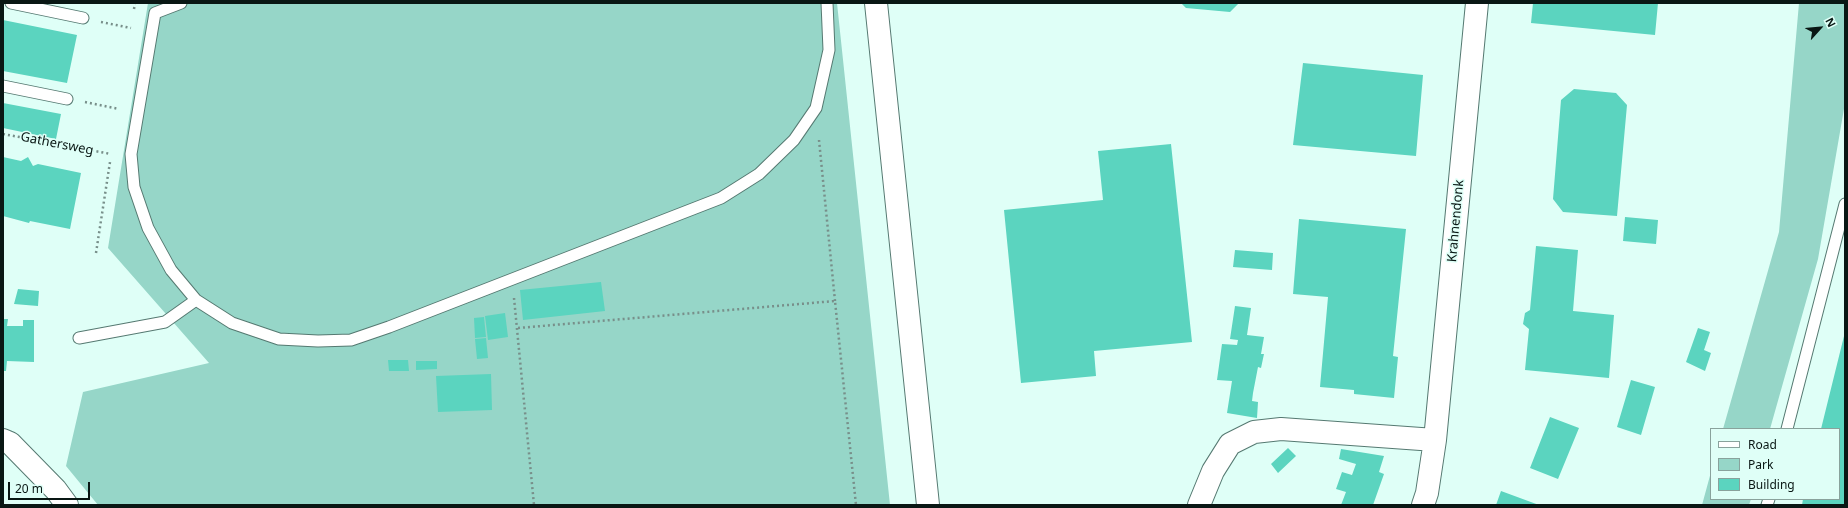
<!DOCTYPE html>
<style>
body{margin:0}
#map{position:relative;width:1848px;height:508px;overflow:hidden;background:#dffff7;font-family:"Noto Sans",sans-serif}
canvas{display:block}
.frame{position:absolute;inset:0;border:4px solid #091714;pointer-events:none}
.legend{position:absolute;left:1710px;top:428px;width:130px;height:72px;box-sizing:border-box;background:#dffff7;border:1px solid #89a29c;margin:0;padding:5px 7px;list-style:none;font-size:12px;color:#091714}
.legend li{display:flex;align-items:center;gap:8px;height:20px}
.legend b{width:20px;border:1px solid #89a29c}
.north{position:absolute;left:1800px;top:8px;width:40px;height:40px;-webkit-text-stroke:3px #dffff7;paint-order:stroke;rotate:63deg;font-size:11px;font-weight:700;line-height:16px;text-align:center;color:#091714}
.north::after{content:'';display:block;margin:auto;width:14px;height:18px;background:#091714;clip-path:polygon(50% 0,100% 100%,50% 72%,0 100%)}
.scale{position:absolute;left:8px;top:482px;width:82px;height:18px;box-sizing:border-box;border:2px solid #091714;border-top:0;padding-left:5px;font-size:12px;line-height:14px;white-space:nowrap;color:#091714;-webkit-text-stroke:3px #dffff7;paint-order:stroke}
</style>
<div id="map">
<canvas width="1848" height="508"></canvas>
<div class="frame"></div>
<ul class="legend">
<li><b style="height:5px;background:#fff"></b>Road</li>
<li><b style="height:11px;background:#96d6c8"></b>Park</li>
<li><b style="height:11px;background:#5bd4bf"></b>Building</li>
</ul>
<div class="north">N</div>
<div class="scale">20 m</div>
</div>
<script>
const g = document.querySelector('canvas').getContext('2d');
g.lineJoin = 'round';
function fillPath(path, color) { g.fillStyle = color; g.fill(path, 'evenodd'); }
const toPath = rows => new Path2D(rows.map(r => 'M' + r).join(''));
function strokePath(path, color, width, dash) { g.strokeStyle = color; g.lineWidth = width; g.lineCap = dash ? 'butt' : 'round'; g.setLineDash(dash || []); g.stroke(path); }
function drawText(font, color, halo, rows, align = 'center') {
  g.font = font + ' "Noto Sans",sans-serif'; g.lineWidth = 3; g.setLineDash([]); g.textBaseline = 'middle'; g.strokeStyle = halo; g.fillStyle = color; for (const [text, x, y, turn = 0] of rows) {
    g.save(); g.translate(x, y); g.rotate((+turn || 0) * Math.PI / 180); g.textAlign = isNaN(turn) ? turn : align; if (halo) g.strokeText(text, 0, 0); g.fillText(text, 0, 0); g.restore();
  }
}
fillPath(toPath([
 [148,3,837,3,890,505,98,505,66,466,83,392,209,363,108,248],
 [1799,3,1845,3,1845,103,1818,259,1770,429,1723,429,1779,232],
 [1711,472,1711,499,1751,499,1749,505,1702,505]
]), '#96d6c8');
fillPath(toPath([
 [1181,3,1239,3,1230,12,1186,8],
 [1533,3,1658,3,1655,35,1531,23],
 [3,20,77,35,67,83,3,71],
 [1303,63,1423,75,1416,156,1293,145],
 [1574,89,1616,93,1627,105,1617,216,1563,212,1553,199,1561,100],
 [3,103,61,114,56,139,3,128],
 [1171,144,1192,342,1094,351,1096,376,1021,383,1004,210,1103,200,1098,151],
 [3,157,21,161,28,157,33,166,38,164,81,173,70,229,30,221,29,223,3,216],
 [1625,217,1658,220,1656,244,1623,241],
 [1299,219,1406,229,1393,356,1398,357,1394,398,1354,394,1354,390,1320,387,1328,297,1293,294],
 [1536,246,1578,250,1573,311,1614,315,1609,378,1525,370,1529,329,1523,324,1525,313,1530,310],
 [1235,250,1273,253,1272,270,1233,267],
 [601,282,605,311,523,320,520,290],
 [18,289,39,291,38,306,14,304],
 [1235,306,1251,308,1247,335,1264,337,1261,354,1264,354,1261,368,1258,367,1253,393,1252,401,1258,402,1257,418,1227,413,1232,381,1217,380,1222,344,1237,345,1238,340,1230,339],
 [505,313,508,337,488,340,485,316],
 [484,317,486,337,475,338,474,318],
 [3,319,8,319,7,326,23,326,23,320,34,320,34,362,7,361,6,371,3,371],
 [1698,328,1710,332,1704,350,1711,353,1705,371,1686,362],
 [1845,332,1845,505,1802,505,1803,499,1839,499,1839,429,1821,429],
 [486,338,488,358,477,359,475,339],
 [388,360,408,360,409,371,389,371],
 [416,361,437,361,437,369,416,370],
 [491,374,492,410,438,412,436,376],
 [1631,380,1655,387,1641,435,1617,427],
 [1550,417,1579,428,1558,479,1530,468],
 [1288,448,1296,456,1278,473,1271,464],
 [1341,449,1384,456,1379,472,1384,474,1373,505,1341,505,1346,492,1336,489,1342,472,1352,475,1356,464,1339,459],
 [1501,491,1539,505,1496,505]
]), '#5bd4bf');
const lane = toPath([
 [11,3,83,18],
 [181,3,155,13,131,154,134,187,148,228,171,270,196,300,232,323,279,339,318,341,351,340,389,327,721,198,759,174,794,140,816,108,829,50,827,3],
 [3,86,67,99],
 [79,338,165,322,196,300],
 [1787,429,1845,204],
 [1767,505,1769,499]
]);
const street = toPath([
 [3,440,10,443,56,490,67,505],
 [1199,505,1213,471,1230,444,1254,432,1281,429,1435,440],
 [1423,505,1427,493,1435,440,1477,3]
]);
const secondary = toPath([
 [876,3,928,505]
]);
strokePath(lane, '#557971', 13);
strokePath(street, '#557971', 24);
strokePath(secondary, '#557971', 24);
strokePath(toPath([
 [134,9,135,3],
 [101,22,131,28],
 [85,102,119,109],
 [3,134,111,154],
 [819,140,835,301],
 [96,253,110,162],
 [514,298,534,505],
 [518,328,835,301,856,505]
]), '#788f8a', 2.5, [2, 3]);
strokePath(lane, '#fff', 11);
strokePath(street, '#fff', 22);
strokePath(secondary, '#fff', 22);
drawText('13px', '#091714', '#dffff7', [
 ["Gathersweg",57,144,11],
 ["Krahnendonk",1456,221,-85]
]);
</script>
